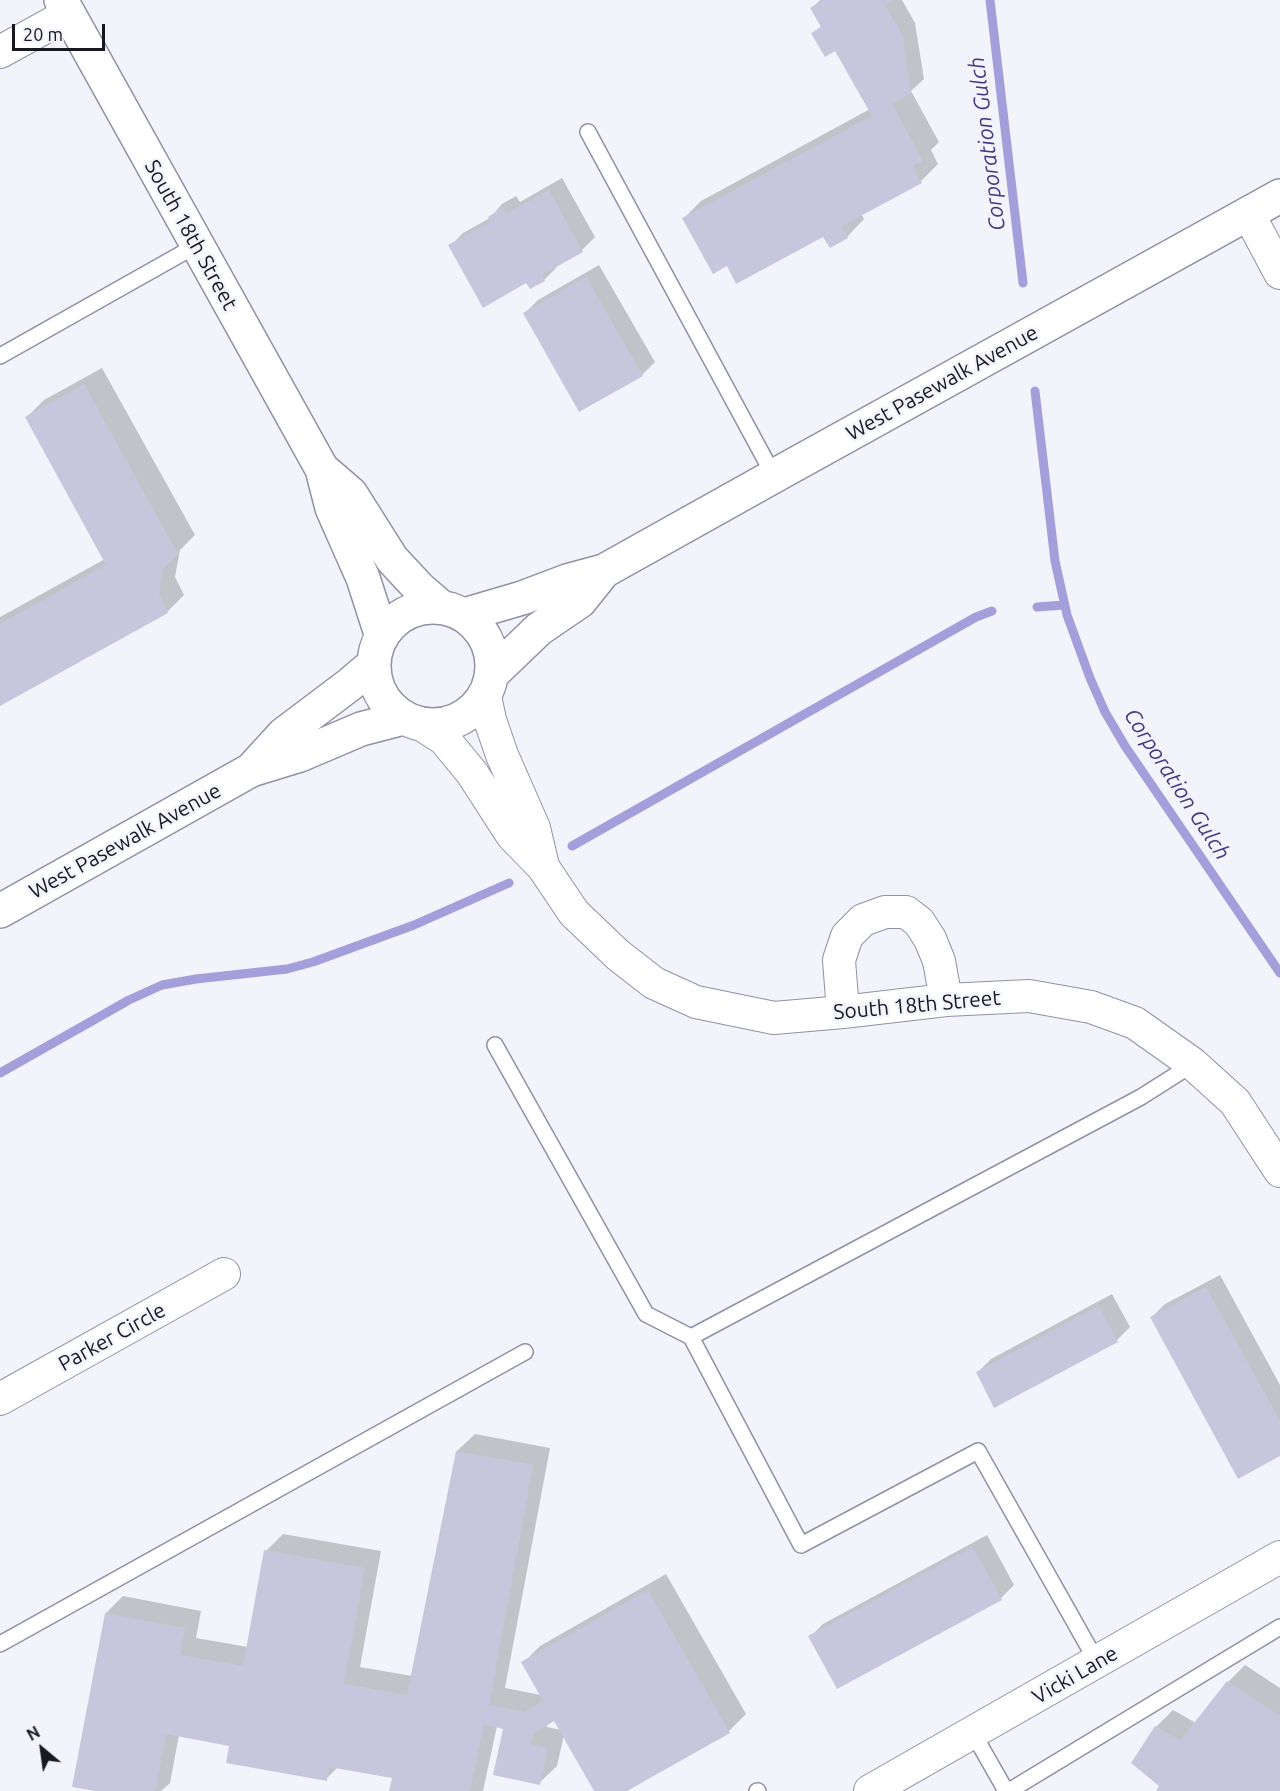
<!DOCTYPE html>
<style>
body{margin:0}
#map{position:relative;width:1280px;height:1791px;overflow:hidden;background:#f3f3fc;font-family:Ubuntu,sans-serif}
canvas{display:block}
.north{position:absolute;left:12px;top:1719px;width:60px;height:60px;-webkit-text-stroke:4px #f3f3fc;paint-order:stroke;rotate:331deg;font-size:16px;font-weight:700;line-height:24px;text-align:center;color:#181820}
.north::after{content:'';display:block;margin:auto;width:21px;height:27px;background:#181820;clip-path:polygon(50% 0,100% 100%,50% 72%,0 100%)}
.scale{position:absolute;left:12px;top:24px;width:93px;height:27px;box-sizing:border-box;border:3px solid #181820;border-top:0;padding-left:8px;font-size:18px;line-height:21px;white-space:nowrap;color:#181820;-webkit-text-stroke:4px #f3f3fc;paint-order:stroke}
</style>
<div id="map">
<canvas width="1280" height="1791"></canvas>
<div class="north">N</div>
<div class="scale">20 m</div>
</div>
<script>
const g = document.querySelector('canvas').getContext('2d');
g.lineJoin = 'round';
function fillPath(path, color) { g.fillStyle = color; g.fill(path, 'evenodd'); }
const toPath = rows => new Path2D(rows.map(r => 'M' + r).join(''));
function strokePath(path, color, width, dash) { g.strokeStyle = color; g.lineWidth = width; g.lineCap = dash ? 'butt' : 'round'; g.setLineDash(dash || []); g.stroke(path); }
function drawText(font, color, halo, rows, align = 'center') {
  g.font = font + ' Ubuntu,sans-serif'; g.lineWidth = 5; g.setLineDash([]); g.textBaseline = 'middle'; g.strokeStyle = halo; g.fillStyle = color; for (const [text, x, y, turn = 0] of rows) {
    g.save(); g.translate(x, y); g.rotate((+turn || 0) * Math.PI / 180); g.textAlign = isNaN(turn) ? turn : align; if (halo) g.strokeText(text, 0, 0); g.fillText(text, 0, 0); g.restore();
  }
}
fillPath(toPath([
 [820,0,902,0,915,23,924,79,911,91,939,142,931,150,938,164,921,181,861,214,864,219,847,237,824,235,727,264,684,218,701,201,870,109,836,49,813,34,822,25,812,8],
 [562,178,595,237,582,250,556,265,557,267,544,280,527,281,450,246,463,233,490,218,502,204,516,196,520,202],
 [599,265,655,362,642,375,525,313,538,300],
 [102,368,195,535,180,550,175,577,184,595,167,612,0,704,0,617,105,559,26,418,44,400],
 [1220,1275,1280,1385,1280,1454,1152,1317,1165,1304],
 [1112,1294,1130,1327,1117,1340,978,1372,991,1359],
 [475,1434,550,1448,505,1688,541,1695,523,1663,540,1646,666,1574,746,1714,729,1731,624,1791,595,1791,564,1735,557,1766,539,1783,505,1727,497,1726,483,1791,391,1791,394,1777,338,1767,326,1779,231,1745,179,1735,170,1783,161,1791,104,1791,106,1613,123,1596,201,1611,196,1638,248,1647,266,1551,283,1534,381,1551,360,1667,412,1676,457,1451],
 [555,1719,561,1730,547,1727,548,1723],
 [987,1535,1014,1585,1001,1598,810,1637,823,1624],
 [1245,1665,1280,1688,1280,1791,1158,1791,1161,1786,1156,1727,1173,1710,1196,1723,1228,1682]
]), '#0003');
strokePath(toPath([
 [990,0,1023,283],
 [1035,391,1055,561,1067,615,1090,678,1105,712,1125,746,1280,973],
 [1037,607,1064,605],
 [572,846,976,617,992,611],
 [0,1073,129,1000,162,985,196,979,287,969,313,962,414,925,509,883]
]), '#a39fdb', 9);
fillPath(toPath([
 [823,0,894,0,885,5,903,36,911,93,892,104,923,161,913,166,922,183,842,226,848,238,830,248,823,237,736,284,727,266,713,274,682,218,872,116,835,51,825,57,811,33,821,27,810,8],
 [549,190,583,252,542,275,545,281,530,289,526,283,483,308,448,245,490,222,488,217,503,207,506,214],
 [586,277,643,376,579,412,523,313],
 [84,384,178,554,163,569,159,594,168,613,0,706,0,624,106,565,25,417],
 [1206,1287,1280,1421,1280,1456,1238,1479,1150,1317],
 [1099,1306,1118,1342,994,1408,976,1372],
 [456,1451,533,1465,489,1705,524,1712,543,1701,521,1662,648,1590,730,1733,627,1791,594,1791,554,1721,533,1734,530,1744,548,1748,540,1785,493,1775,503,1729,484,1724,470,1791,389,1791,392,1778,329,1767,327,1781,226,1763,229,1746,166,1734,155,1791,95,1791,72,1787,105,1613,185,1628,180,1655,243,1666,264,1550,365,1568,344,1684,407,1695],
 [973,1547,1002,1600,837,1689,808,1636],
 [1227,1681,1280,1716,1280,1791,1156,1791,1159,1786,1131,1763,1155,1726,1180,1741]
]), '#c7c6dd');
const service = toPath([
 [588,132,774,476],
 [0,356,197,245],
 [495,1045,646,1314,691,1337,801,1545,978,1451,1097,1662],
 [691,1337,1141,1097,1193,1064],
 [0,1644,525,1352],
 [973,1733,1006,1791],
 [757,1791,758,1791],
 [1009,1791,1280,1627]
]);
const minor = toPath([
 [0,52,69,14],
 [1248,213,1280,273],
 [485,696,490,720,502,755,534,828,543,866],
 [422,725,444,739,472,773,512,835,543,867,574,913,618,955,654,983,696,1002,774,1018,843,1012,946,1000,1029,996,1091,1007,1135,1023,1193,1064,1235,1102,1280,1171],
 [843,1012,839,960,847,936,863,920,885,912,906,912,919,922,930,939,939,961,946,1000],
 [0,1399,224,1274],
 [870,1791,1280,1557]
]);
const tertiary = toPath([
 [61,0,322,469,332,508,363,578,382,637],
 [322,469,351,494,392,559,419,588,441,607],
 '374 666a59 59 0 1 1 118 0a59 59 0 1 1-118 0Z',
 [464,615,522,598,567,581,604,571,774,476,1280,196],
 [492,674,539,629,580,601,604,571],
 [252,769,284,734,349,685,374,664],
 [0,911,251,770,300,755,361,729,403,718]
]);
strokePath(service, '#9191a6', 18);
strokePath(minor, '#9191a6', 34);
strokePath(tertiary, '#9191a6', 36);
strokePath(service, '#fff', 15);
strokePath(minor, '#fff', 32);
strokePath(tertiary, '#fff', 33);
drawText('21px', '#181820', '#f3f3fc', [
 ["South 18th Street",191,235,61],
 ["West Pasewalk Avenue",942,383,-29],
 ["West Pasewalk Avenue",125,841,-29],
 ["South 18th Street",917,1005,-5],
 ["Parker Circle",112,1337,-29],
 ["Vicki Lane",1075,1675,-30]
]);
drawText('italic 22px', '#453a82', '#f3f3fc', [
 ["Corporation Gulch",987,144,-97],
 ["Corporation Gulch",1177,784,57]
]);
</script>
